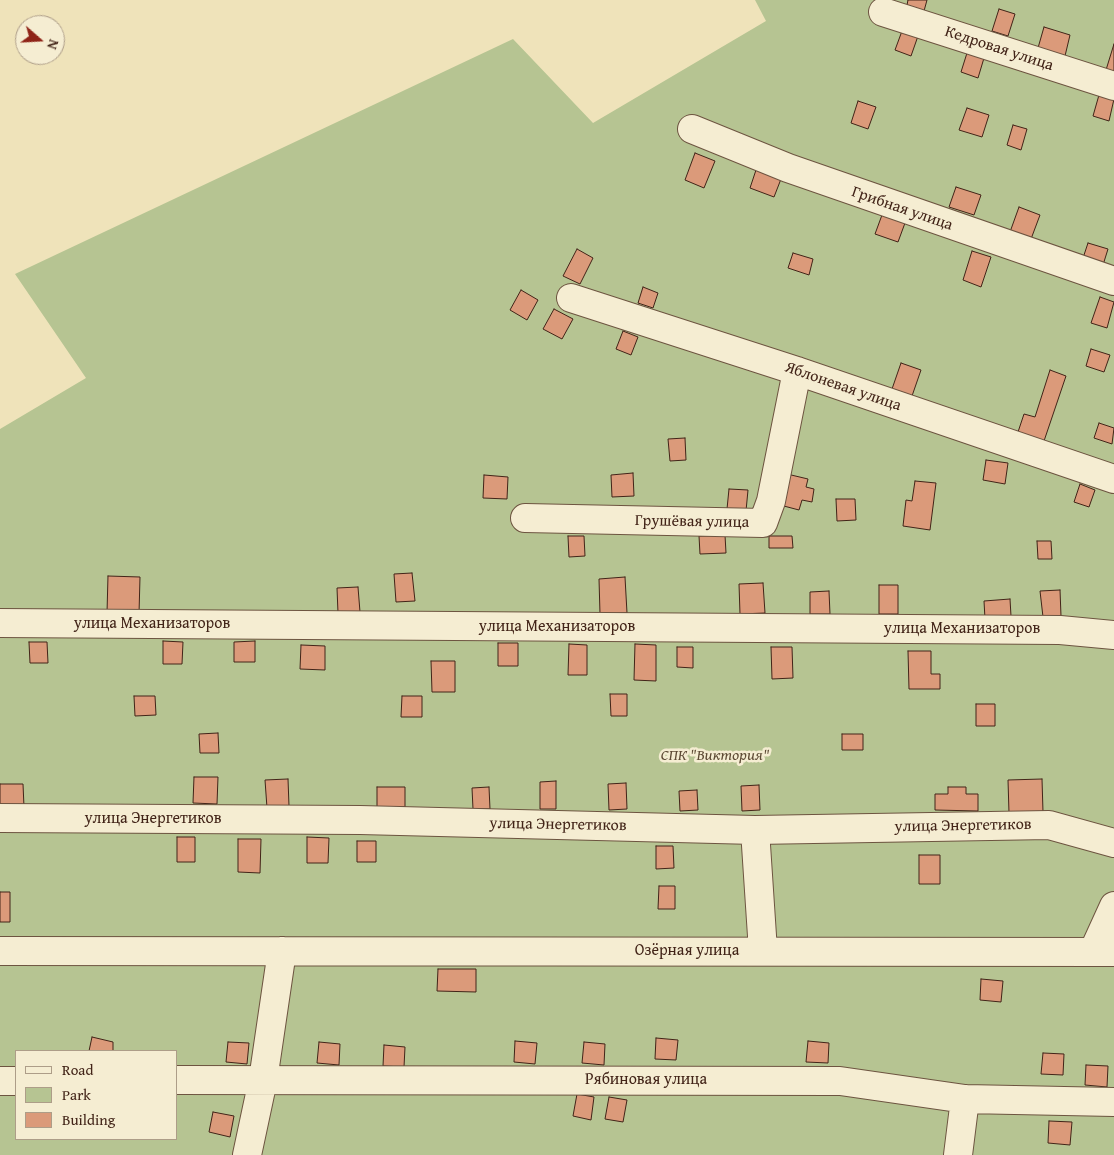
<!DOCTYPE html>
<meta charset="utf-8">
<style>
body{margin:0}
#map{position:relative;width:1114px;height:1155px;overflow:hidden;background:#efe3ba;font-family:"Gentium Book Plus",serif}
canvas{display:block}
.legend{position:absolute;left:15px;top:1050px;width:162px;height:90px;box-sizing:border-box;background:#f5edd2;border:1px solid #ad9d88;margin:0;padding:6px 9px;list-style:none;font-size:15px;color:#422418}
.legend li{display:flex;align-items:center;gap:10px;height:25px}
.legend b{width:25px;border:1px solid #ad9d88}
.north{position:absolute;left:15px;top:15px;width:50px;height:50px;box-sizing:border-box;background:#f5edd2;border:1px solid #ad9d88;border-radius:50%;rotate:109deg;font-size:14px;font-weight:700;line-height:20px;text-align:center;color:#422418}
.north::after{content:'';display:block;margin:auto;width:18px;height:22px;background:#8f2418;clip-path:polygon(50% 0,100% 100%,50% 72%,0 100%)}
</style>
<div id="map">
<canvas width="1114" height="1155"></canvas>
<ul class="legend">
<li><b style="height:6px;background:#f5edd2"></b>Road</li>
<li><b style="height:14px;background:#b6c492"></b>Park</li>
<li><b style="height:14px;background:#db9a7a"></b>Building</li>
</ul>
<div class="north">N</div>
</div>
<script>
const g = document.querySelector('canvas').getContext('2d');
g.lineJoin = 'round';
function fillPath(path, color) { g.fillStyle = color; g.fill(path, 'evenodd'); }
const toPath = rows => new Path2D(rows.map(r => 'M' + r).join(''));
function strokePath(path, color, width, dash) { g.strokeStyle = color; g.lineWidth = width; g.lineCap = dash ? 'butt' : 'round'; g.setLineDash(dash || []); g.stroke(path); }
function drawText(font, color, halo, rows, align = 'center') {
  g.font = font + ' "Gentium Book Plus",serif'; g.lineWidth = 5; g.setLineDash([]); g.textBaseline = 'middle'; g.strokeStyle = halo; g.fillStyle = color; for (const [text, x, y, turn = 0] of rows) {
    g.save(); g.translate(x, y); g.rotate((+turn || 0) * Math.PI / 180); g.textAlign = isNaN(turn) ? turn : align; if (halo) g.strokeText(text, 0, 0); g.fillText(text, 0, 0); g.restore();
  }
}
fillPath(toPath([
 [755,0,1114,0,1114,1155,0,1155,0,429,86,378,15,274,513,39,593,123,766,21],
 [16,1051,176,1051,176,1139,16,1139]
]), '#b6c492');
const building = toPath([
 [908,0,927,0,924,11,907,5,908,0],
 [999,9,1015,14,1008,36,992,31,999,9],
 [1044,27,1070,35,1065,56,1038,48,1044,27],
 [902,31,918,36,911,56,895,50,902,31],
 [1114,44,1114,73,1106,70,1114,44],
 [967,53,984,58,978,78,961,72,967,53],
 [1099,95,1114,99,1109,121,1093,116,1099,95],
 [858,101,876,107,868,129,851,123,858,101],
 [967,108,989,115,982,137,959,130,967,108],
 [1013,125,1027,129,1021,150,1007,145,1013,125],
 [695,153,715,161,704,188,685,180,695,153],
 [756,170,781,179,774,197,750,188,756,170],
 [956,187,981,195,974,215,949,207,956,187],
 [1019,207,1040,215,1031,239,1010,232,1019,207],
 [882,215,905,223,898,242,875,234,882,215],
 [1088,243,1108,249,1103,265,1083,258,1088,243],
 [577,249,593,258,580,284,563,276,577,249],
 [972,251,991,257,981,287,963,280,972,251],
 [793,253,813,259,809,275,788,268,793,253],
 [643,287,658,293,653,308,638,303,643,287],
 [521,290,538,300,527,320,510,310,521,290],
 [1100,297,1114,302,1107,328,1091,323,1100,297],
 [554,309,573,319,562,339,543,329,554,309],
 [623,331,638,337,631,355,616,349,623,331],
 [1091,349,1110,355,1104,372,1086,366,1091,349],
 [901,363,921,370,912,396,892,389,901,363],
 [1050,370,1066,376,1044,441,1018,432,1024,414,1035,417,1050,370],
 [1099,423,1114,428,1112,444,1094,438,1099,423],
 [685,438,686,460,670,461,668,439,685,438],
 [986,460,1008,463,1005,484,983,480,986,460],
 [633,473,634,496,612,497,611,475,633,473],
 [787,474,808,479,806,487,814,489,812,502,802,500,799,510,780,505,787,474],
 [484,475,508,477,507,499,483,498,484,475],
 [915,481,936,483,930,530,903,526,906,500,912,501,915,481],
 [1080,484,1095,490,1089,507,1074,502,1080,484],
 [729,489,748,490,746,511,727,509,729,489],
 [836,499,855,499,856,520,837,521,836,499],
 [725,535,726,553,700,554,699,536,725,535],
 [568,536,584,536,585,556,569,557,568,536],
 [769,536,792,536,793,548,769,548,769,536],
 [1037,541,1051,541,1052,559,1038,559,1037,541],
 [412,573,415,601,396,602,394,574,412,573],
 [108,576,140,577,139,614,107,613,108,576],
 [625,577,627,613,600,614,599,579,625,577],
 [763,583,765,613,740,614,739,584,763,583],
 [879,585,898,585,898,614,879,614,879,585],
 [358,587,360,612,338,613,337,588,358,587],
 [1060,590,1061,616,1043,617,1040,591,1060,590],
 [829,591,830,614,810,614,810,592,829,591],
 [1010,599,1011,616,985,619,984,601,1010,599],
 [163,641,183,642,182,664,163,664,163,641],
 [255,641,255,662,234,662,234,642,255,641],
 [29,642,47,642,48,663,30,663,29,642],
 [498,643,518,643,518,666,498,666,498,643],
 [569,644,587,645,587,675,568,675,569,644],
 [635,644,656,645,656,681,634,680,635,644],
 [301,645,325,646,325,670,300,669,301,645],
 [677,647,693,647,693,668,677,667,677,647],
 [771,647,792,647,793,678,772,679,771,647],
 [908,651,931,651,931,674,940,674,940,689,909,689,908,651],
 [431,661,455,661,455,692,432,692,431,661],
 [610,694,627,694,627,716,611,716,610,694],
 [134,696,155,696,156,715,135,716,134,696],
 [402,696,422,696,422,717,401,717,402,696],
 [976,704,995,704,995,726,976,726,976,704],
 [218,733,219,753,200,753,199,734,218,733],
 [842,734,863,734,863,750,842,750,842,734],
 [194,777,218,777,217,804,193,803,194,777],
 [288,779,289,806,267,808,265,780,288,779],
 [1042,779,1043,812,1009,813,1008,780,1042,779],
 [556,781,556,809,540,809,540,782,556,781],
 [626,783,627,809,609,810,608,784,626,783],
 [0,784,23,784,24,807,0,807,0,784],
 [759,785,760,810,742,811,741,786,759,785],
 [377,787,405,787,405,807,377,807,377,787],
 [489,787,490,809,473,809,472,788,489,787],
 [948,787,966,787,966,794,978,794,978,811,935,810,935,794,948,794,948,787],
 [697,790,698,810,680,811,679,791,697,790],
 [177,837,195,837,195,862,177,862,177,837],
 [307,837,329,838,328,863,307,863,307,837],
 [238,839,261,839,260,873,238,872,238,839],
 [357,841,376,841,376,862,357,862,357,841],
 [656,846,673,846,674,868,656,869,656,846],
 [919,855,940,855,940,884,919,884,919,855],
 [659,886,675,886,675,909,658,909,659,886],
 [0,892,10,892,10,922,0,922,0,892],
 [438,969,476,969,476,992,437,991,438,969],
 [981,979,1003,981,1001,1002,980,1000,981,979],
 [92,1037,113,1042,113,1051,89,1051,92,1037],
 [656,1038,678,1040,676,1060,655,1059,656,1038],
 [515,1041,537,1043,535,1064,514,1062,515,1041],
 [808,1041,829,1043,828,1063,806,1062,808,1041],
 [228,1042,249,1043,247,1064,226,1062,228,1042],
 [319,1042,340,1044,339,1065,317,1063,319,1042],
 [584,1042,605,1044,604,1065,582,1063,584,1042],
 [384,1045,405,1047,404,1067,383,1066,384,1045],
 [1043,1053,1064,1054,1063,1075,1041,1074,1043,1053],
 [1086,1065,1108,1066,1107,1087,1085,1085,1086,1065],
 [577,1094,594,1097,591,1120,573,1116,577,1094],
 [609,1097,627,1100,623,1122,605,1119,609,1097],
 [213,1112,234,1116,230,1137,209,1132,213,1112],
 [1049,1121,1072,1122,1070,1145,1048,1143,1049,1121]
]);
fillPath(building, '#db9a7a');
strokePath(building, '#422418', 1);
const minor = toPath([
 [883,12,1114,86],
 [692,129,788,168,1114,281],
 [571,298,797,371,1114,479],
 [525,518,763,523,771,501,797,371],
 [0,623,1060,630,1114,635],
 [0,818,360,820,755,830,1049,825,1114,843],
 [755,830,763,951],
 [0,951,1114,952],
 [1093,952,1114,906],
 [176,1080,840,1081,965,1099,1114,1102],
 [0,1081,16,1081],
 [247,1155,263,1080,282,951],
 [958,1155,965,1099]
]);
strokePath(minor, '#6d5440', 30);
strokePath(minor, '#f5edd2', 28);
drawText('16px', '#422418', '#f5edd2', [
 ["Кедровая улица",999,49,18],
 ["Грибная улица",902,209,19],
 ["Яблоневая улица",843,387,19],
 ["Грушёвая улица",692,522,1],
 ["улица Механизаторов",152,624],
 ["улица Механизаторов",557,627],
 ["улица Механизаторов",962,629],
 ["улица Энергетиков",153,819],
 ["улица Энергетиков",558,825,1],
 ["улица Энергетиков",963,826,-1],
 ["Озёрная улица",687,951],
 ["Рябиновая улица",646,1080]
]);
drawText('italic 16px', '#5f4c36', '#f5edd2', [
 ["СПК \"Виктория\"",715,756]
]);
</script>
